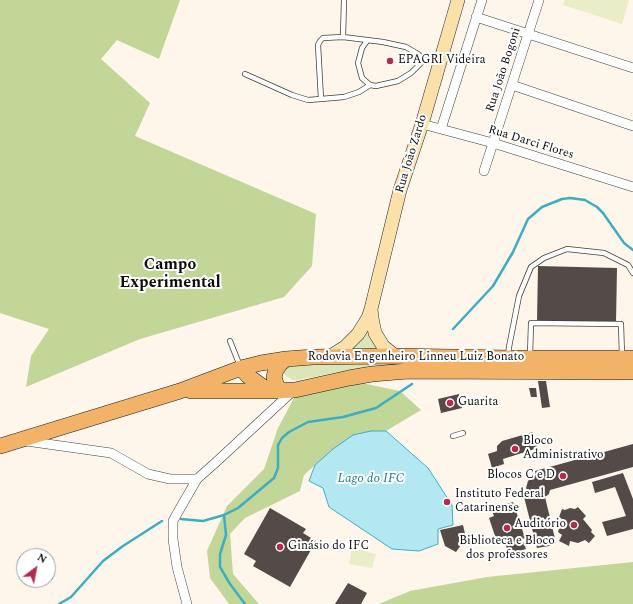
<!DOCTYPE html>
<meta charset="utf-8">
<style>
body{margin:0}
#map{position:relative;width:633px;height:604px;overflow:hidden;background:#fef6eb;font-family:Spectral,serif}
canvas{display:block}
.north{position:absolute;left:16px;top:548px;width:40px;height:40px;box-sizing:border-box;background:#fff;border:1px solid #9e9e9e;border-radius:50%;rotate:32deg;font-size:11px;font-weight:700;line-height:16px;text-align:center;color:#0c0c0c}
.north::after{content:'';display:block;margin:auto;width:14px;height:18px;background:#b42b4f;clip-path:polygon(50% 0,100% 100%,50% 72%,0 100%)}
</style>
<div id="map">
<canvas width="633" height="604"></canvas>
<div class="north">N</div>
</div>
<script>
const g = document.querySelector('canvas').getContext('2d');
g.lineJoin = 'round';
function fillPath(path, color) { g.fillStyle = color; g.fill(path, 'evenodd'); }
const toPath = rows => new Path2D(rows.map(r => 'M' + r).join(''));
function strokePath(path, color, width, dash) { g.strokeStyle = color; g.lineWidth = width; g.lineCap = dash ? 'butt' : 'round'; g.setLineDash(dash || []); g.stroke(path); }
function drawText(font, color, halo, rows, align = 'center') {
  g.font = font + ' Spectral,serif'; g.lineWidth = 4; g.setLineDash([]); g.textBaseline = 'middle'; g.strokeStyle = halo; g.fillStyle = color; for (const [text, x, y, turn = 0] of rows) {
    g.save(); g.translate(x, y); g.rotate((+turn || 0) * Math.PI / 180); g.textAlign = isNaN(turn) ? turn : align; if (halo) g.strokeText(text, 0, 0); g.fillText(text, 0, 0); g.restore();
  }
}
fillPath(toPath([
 [369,326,384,351,345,350],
 [386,363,298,380,293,380,287,377,283,373,283,368,284,365]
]), '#dae6b7');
fillPath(toPath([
 [0,0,180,0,159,59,117,40,101,59,150,103,135,136,316,214,312,266,284,297,140,339,26,387,31,356,49,329,0,313],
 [357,382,400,391,421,410,386,431,371,431,333,449,304,475,300,491,245,518,230,534,233,574,259,604,229,604,210,578,207,551,227,506,264,469,278,428,295,396],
 [633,562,633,604,379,604,410,591,487,577]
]), '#c1d697');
fillPath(toPath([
 [565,0,629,0,622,24,563,5],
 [352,548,376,554,372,568,349,564]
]), '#e9eec8');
const water = toPath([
 [371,431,386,431,428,468,452,505,453,525,438,529,438,544,419,551,392,549,329,507,323,488,309,481,315,465,333,449,353,435,371,431]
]);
fillPath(water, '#b3e8f3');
strokePath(water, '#3dadc6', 1);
strokePath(toPath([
 [453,329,493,286,513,252,528,219,542,207,562,199,570,198,585,200,597,207,603,213,624,243,633,250],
 [181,519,203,521,224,515],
 [59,604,71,597,103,561,123,546,162,521],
 [245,604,230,584,220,567,220,554,226,535,224,515,238,508,274,478,278,468,278,445,282,438,289,432,308,422,343,417,376,408,412,384]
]), '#3dadc6', 2.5);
fillPath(toPath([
 [538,266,617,268,616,322,537,321],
 [538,381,546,381,550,407,542,408],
 [529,388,536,388,537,397,531,397],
 [459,394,462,408,441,413,438,399],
 [533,432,538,448,503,459,504,464,492,468,488,454,497,451,497,446,502,441],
 [633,444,633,467,550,490,549,494,545,497,556,543,549,546,537,548,524,497,529,495,526,488,528,481,532,477,536,475,535,471],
 [623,473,633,499,633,529,607,536,602,522,626,516,615,487,595,493,592,482],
 [513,502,525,538,522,539,526,549,509,554,505,543,498,545,489,518,494,516,491,509],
 [578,507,586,516,583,519,592,530,591,532,595,536,589,543,585,540,578,543,570,541,569,546,559,541,562,535,558,532,562,519,559,517,562,509,565,510,570,508,575,509],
 [270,508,306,529,303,533,316,541,290,587,253,566,256,561,244,554],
 [463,525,466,538,456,552,445,546,440,530],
 [348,583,367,593,361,604,335,604]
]), '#544b49');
const service = toPath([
 [344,0,343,37,383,42,406,47,418,54,424,60,439,60],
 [343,37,323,38,320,41,318,45,321,99,344,97,359,92,370,85],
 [367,41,362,48,358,63,362,78,370,85,376,86,398,81,411,73,424,60],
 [245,74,292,95,308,100,321,99],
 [230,341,240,366],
 [508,356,509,347,519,296,531,267,544,258,567,249,604,253,628,265,633,273],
 [530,356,531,323,621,324,622,356],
 [453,436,463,433]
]);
const minor = toPath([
 [476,17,633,68],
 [512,85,633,126],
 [422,124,493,143,633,187],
 [441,129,482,0],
 [484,171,539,0],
 [26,441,111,453,148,474,170,479,197,479],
 [187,604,177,567,173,539,173,521,178,512,197,479,214,464,294,390]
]);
const secondary = toPath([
 [371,309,372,318,375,333,383,346,395,356],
 [329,357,345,347,358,334,368,318,371,309,400,190,422,124,458,0]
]);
const primary = toPath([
 [241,368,248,376,269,391],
 [191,391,269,391,295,390,349,378,372,374,408,371,633,372],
 [280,391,276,384,274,377,276,370,280,364,286,359],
 [0,446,180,391,241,368,261,363,286,359,313,357,395,356,510,358,633,358]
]);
strokePath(service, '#3f3f3f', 6);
strokePath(minor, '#3f3f3f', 10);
strokePath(secondary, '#2e2e2e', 14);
strokePath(primary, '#1d1d1d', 16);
strokePath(service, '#fff', 4.5);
strokePath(minor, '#fff', 9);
strokePath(secondary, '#fbe0a9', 13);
strokePath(primary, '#f2b368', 15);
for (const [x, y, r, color] of [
 [390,61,4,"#b42b4f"],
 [450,403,4,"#b42b4f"],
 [515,449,4,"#b42b4f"],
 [563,476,4,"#b42b4f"],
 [447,502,4,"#b42b4f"],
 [574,525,4,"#b42b4f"],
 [507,528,4,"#b42b4f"],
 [280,547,4,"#b42b4f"]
]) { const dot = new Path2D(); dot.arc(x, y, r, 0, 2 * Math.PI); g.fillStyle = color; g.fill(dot); strokePath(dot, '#fff', 1.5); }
drawText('12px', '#0c0c0c', '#fff', [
 ["EPAGRI Videira",398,61],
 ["Guarita",458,403],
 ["Bloco",523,442],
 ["Administrativo",523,456],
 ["Blocos C e D",555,476,"right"],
 ["Instituto Federal",455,495],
 ["Catarinense",455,509],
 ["Auditório",566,525,"right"],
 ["Biblioteca e Bloco",507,542,"center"],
 ["dos professores",507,556,"center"],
 ["Ginásio do IFC",288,547]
], 'left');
drawText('12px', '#0c0c0c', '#fff', [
 ["Rua João Bogoni",504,70,-72],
 ["Rua Darci Flores",531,143,17],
 ["Rua João Zardo",412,154,-73],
 ["Rodovia Engenheiro Linneu Luiz Bonato",416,358]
]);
drawText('italic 13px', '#1c7b96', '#fff', [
 ["Lago do IFC",371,479]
]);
drawText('bold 16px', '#0c0c0c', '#fff', [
 ["Campo",170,266],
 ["Experimental",170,284]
]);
</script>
